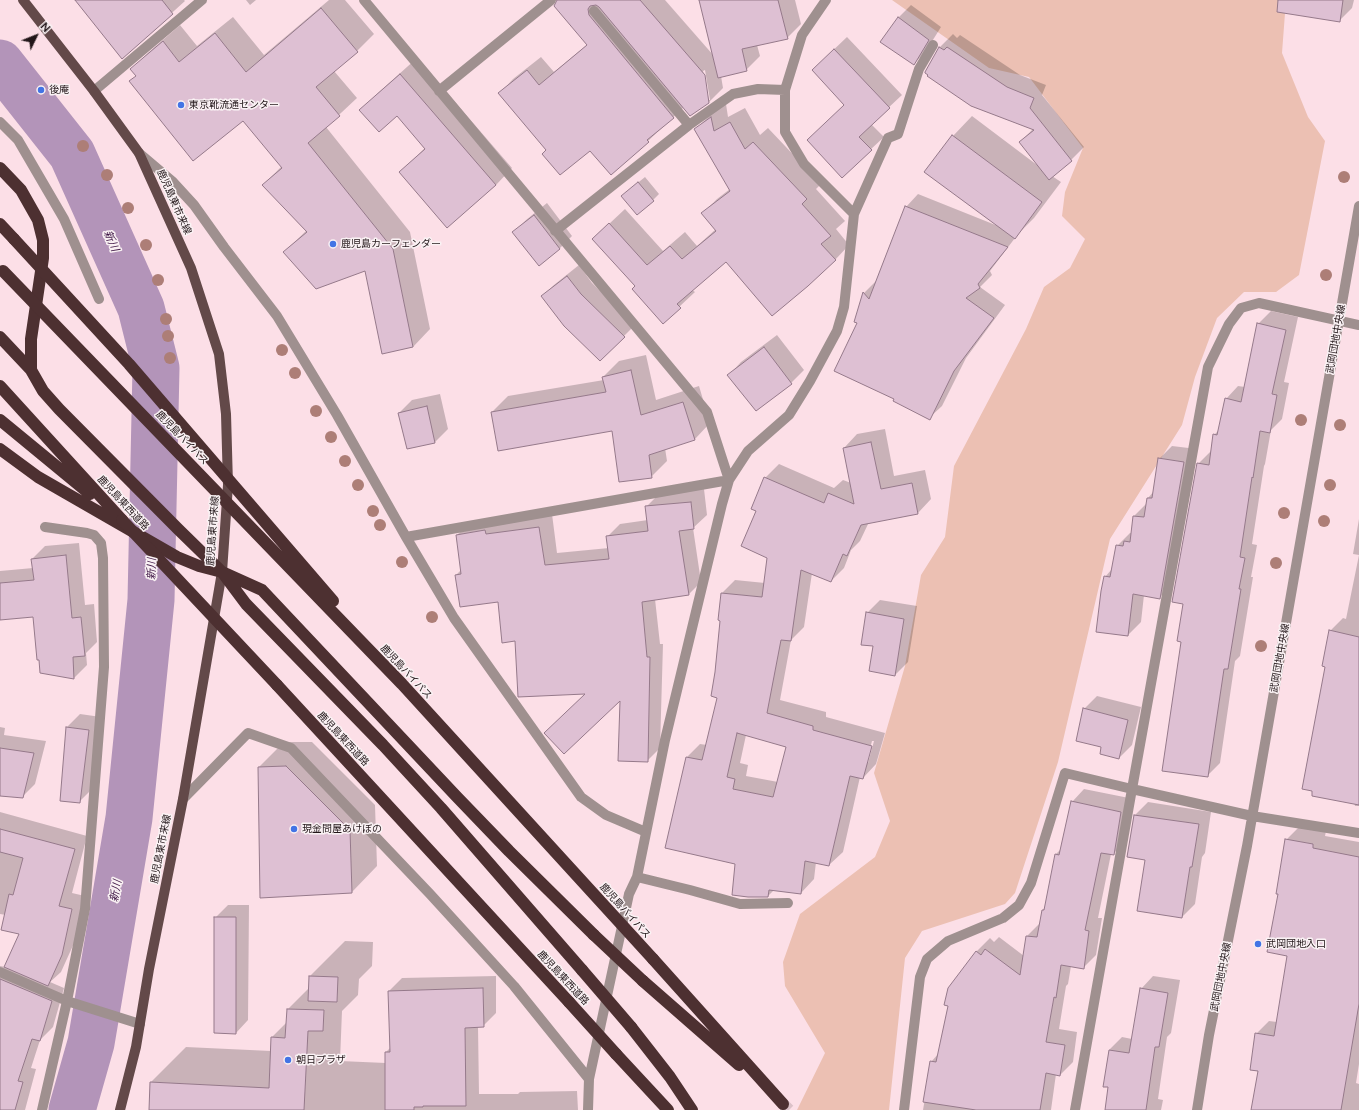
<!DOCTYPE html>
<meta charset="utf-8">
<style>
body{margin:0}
#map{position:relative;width:1359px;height:1110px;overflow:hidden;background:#fcdfe7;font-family:Figtree,sans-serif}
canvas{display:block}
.north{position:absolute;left:16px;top:16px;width:40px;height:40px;-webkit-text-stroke:3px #faf2f4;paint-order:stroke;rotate:47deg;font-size:11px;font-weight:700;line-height:16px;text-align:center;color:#221619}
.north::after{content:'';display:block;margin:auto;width:14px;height:18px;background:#221619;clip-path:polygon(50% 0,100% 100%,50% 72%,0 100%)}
</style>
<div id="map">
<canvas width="1359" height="1110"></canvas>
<div class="north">N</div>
</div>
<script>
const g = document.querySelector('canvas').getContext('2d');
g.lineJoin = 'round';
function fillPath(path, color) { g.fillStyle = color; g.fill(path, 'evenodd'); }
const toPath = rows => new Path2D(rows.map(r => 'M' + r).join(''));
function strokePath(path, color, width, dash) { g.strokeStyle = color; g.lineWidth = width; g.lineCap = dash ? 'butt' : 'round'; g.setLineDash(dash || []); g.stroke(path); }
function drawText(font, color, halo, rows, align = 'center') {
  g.font = font + ' Figtree,"Noto Sans JP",sans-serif'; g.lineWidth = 3; g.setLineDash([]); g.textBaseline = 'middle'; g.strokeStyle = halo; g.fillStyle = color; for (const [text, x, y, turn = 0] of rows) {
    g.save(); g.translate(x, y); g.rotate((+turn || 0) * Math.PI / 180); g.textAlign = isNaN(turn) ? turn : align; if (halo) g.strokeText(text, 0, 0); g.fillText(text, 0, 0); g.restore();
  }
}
fillPath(toPath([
 [892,0,1286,0,1282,53,1308,117,1325,141,1299,275,1276,292,1244,292,1217,318,1195,377,1182,425,1110,539,1058,762,1015,893,1005,904,922,931,905,958,889,1110,797,1110,825,1053,785,986,783,962,800,914,875,857,890,821,874,773,905,666,921,575,945,537,954,466,1026,329,1044,287,1070,268,1085,239,1062,216,1065,192,1083,148,1029,77,989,68]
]), '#ecc0b3');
fillPath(toPath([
 [76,0,184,0,185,1,164,20],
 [246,0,256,0,250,5],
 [329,0,345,0,374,34,357,51,334,71,357,98,326,127,410,232,430,329,413,347,383,353,366,269,284,252,306,231,263,185,282,166,243,120,137,75,132,69,149,52,180,25,197,46,233,17,264,55],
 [558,0,665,0,714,56,700,0,795,0,801,24,787,38,757,45,760,56,746,70,721,76,723,88,709,102,684,107,648,141,590,149,547,150,500,93,513,79,541,57,554,72,588,44],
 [705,70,710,100,708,100,703,71],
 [1317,0,1354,0,1352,8,1339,21],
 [911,5,941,27,926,51,914,64,898,18],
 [953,34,957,38,960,35,1020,75,1046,85,1042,95,1084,147,1071,160,1052,176,1061,182,1034,218,1018,234,990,271,992,275,980,287,1005,305,966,358,942,406,929,418,895,398,859,322,855,321,864,293,876,281,906,207,918,194,998,226,953,136,972,116,1037,165,1020,142,1033,129,926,73,940,47],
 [847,37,902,95,871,124,884,137,842,176,845,105,826,57],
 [417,58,512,168,496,185,400,172,426,147,397,115,361,110,378,93],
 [726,104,728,117,745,108,760,135,768,128,821,184,816,189,845,221,836,229,849,245,835,260,726,261,692,290,695,292,663,322,637,286,593,239,625,209,663,251,685,232,697,246,716,229,703,213,717,199,730,189,696,129,710,115],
 [645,177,659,194,653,200,629,190],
 [547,203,572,236,559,249,514,233,526,220],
 [579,265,592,283,635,325,600,360,543,296,554,285],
 [1271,311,1298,317,1284,382,1289,383,1282,419,1271,430,1265,464,1264,466,1252,544,1257,545,1251,577,1253,577,1240,656,1235,661,1220,763,1207,776,1183,641,1184,603,1198,464,1211,451,1214,435,1219,430,1226,399,1238,386,1245,387,1258,324],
 [777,335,804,370,791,383,729,375,741,362],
 [646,355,656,400,699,386,710,423,695,439,665,448,667,461,651,477,613,430,492,412,508,396,604,380,603,377,619,361],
 [440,394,448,429,435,442,408,448,399,413,412,400],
 [885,429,894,476,925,470,931,499,918,513,869,522,860,541,851,550,844,568,831,581,812,573,804,627,791,640,780,700,826,712,826,717,885,733,876,764,863,778,860,777,843,852,829,865,816,862,814,879,801,893,774,890,768,896,736,864,687,757,700,744,707,745,719,697,716,673,721,620,722,593,735,580,765,583,769,557,758,511,752,508,765,478,779,464,834,488,843,480,851,483,844,448,857,434],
 [746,735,787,746,778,782,746,776,748,765,740,763],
 [872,741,874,741,868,763,866,763],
 [1172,446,1197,449,1172,585,1159,598,1144,595,1141,622,1128,635,1105,577,1112,569,1117,546,1130,533,1132,533,1134,516,1147,503,1148,498,1154,491,1159,459],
 [704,489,707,515,693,528,701,582,688,595,655,599,660,644,663,644,660,748,647,761,621,699,587,693,516,640,498,601,456,575,462,569,457,535,470,522,552,514,557,553,609,548,607,537,620,524,648,520,646,507,659,494],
 [1359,519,1359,806,1355,806,1326,666,1330,631,1343,618,1346,619,1359,555,1353,554],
 [79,543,85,605,94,604,97,642,86,653,87,665,74,678,41,672,34,616,0,619,0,571,33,568,32,559,45,546],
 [880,600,917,606,908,662,895,675,874,646,867,613],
 [1097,696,1141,707,1132,745,1119,758,1084,709],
 [80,714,101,717,92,789,79,802,67,727],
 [0,727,5,728,4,735,46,741,35,784,22,797,0,795],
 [284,742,312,742,375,805,377,866,352,892,261,897,259,767],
 [1084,789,1134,799,1126,841,1113,854,1111,854,1098,918,1102,918,1096,955,1083,968,1071,966,1068,984,1066,986,1059,1029,1077,1032,1073,1062,1060,1075,1056,1074,1051,1110,923,1110,931,1062,939,1053,949,1006,949,989,977,951,990,938,994,942,999,937,1024,956,1027,936,1040,923,1043,910,1045,907,1056,854,1061,849,1072,802],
 [1148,802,1211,812,1205,853,1202,857,1195,904,1182,917,1146,859,1135,815],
 [0,812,87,836,72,893,85,896,75,941,61,972,50,982,64,988,53,1027,40,1040,31,1068,36,1069,25,1110,0,1110,0,966,5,967,21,933,6,915,0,914],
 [1299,827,1326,831,1325,836,1359,842,1359,1064,1356,1083,1359,1084,1359,1110,1252,1110,1259,1070,1256,1034,1269,1021,1277,1022,1288,955,1279,893,1286,840],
 [228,905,249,905,248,1020,236,1033,215,918],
 [345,941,373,942,372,966,359,979,358,995,342,1011,340,1061,386,1063,386,1052,391,1047,389,991,402,978,496,976,496,1013,483,1026,478,1026,479,1094,518,1094,520,1092,577,1091,578,1110,150,1110,151,1082,186,1047,271,1051,272,1037,287,1022,288,1009,310,987,310,976],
 [1153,976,1180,980,1171,1033,1167,1037,1158,1099,1163,1100,1161,1110,1106,1110,1109,1086,1104,1086,1109,1050,1122,1037,1132,1039,1141,989]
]), '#0003');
strokePath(toPath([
 [0,63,72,154,141,308,156,368,151,600,129,818,91,1043,72,1110]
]), '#b394b9', 47);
const building = toPath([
 [75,0,162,0,173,14,122,59,75,0],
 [557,0,640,0,705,75,709,103,690,116,599,7,596,5,590,6,588,9,589,15,674,118,647,140,649,142,611,175,590,151,560,175,542,154,546,150,498,93,527,70,539,85,587,45,554,6,557,0],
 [699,0,778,0,788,39,742,49,747,71,718,78,699,0],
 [1278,0,1343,0,1340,22,1277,12,1278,0],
 [321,8,358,52,316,87,340,116,308,143,393,249,413,347,382,354,365,271,316,289,283,252,307,232,262,185,282,168,243,121,193,161,129,81,136,76,130,69,163,41,179,62,215,33,246,72,321,8],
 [898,17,929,40,914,65,880,42,898,17],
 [939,47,944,50,947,47,1007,87,1034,98,1030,108,1072,161,1049,180,1019,142,1034,130,971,106,927,76,928,75,925,73,925,72,939,47],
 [834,49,890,108,859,137,872,150,842,178,807,140,844,105,812,70,834,49],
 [400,74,496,185,447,228,399,172,425,149,397,116,379,132,359,110,400,74],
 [711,117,714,131,730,122,745,149,753,142,807,199,802,204,831,236,821,244,836,260,808,286,772,316,726,262,677,304,681,308,663,324,632,289,635,286,592,239,609,223,647,265,670,246,682,259,716,231,701,213,730,191,694,129,711,117],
 [952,135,1042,202,1015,239,924,172,952,135],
 [638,182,654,201,637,215,621,196,638,182],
 [905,206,1008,247,978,284,980,288,966,298,994,318,954,371,930,420,893,401,894,399,834,371,857,323,854,322,863,292,869,299,905,206],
 [534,215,560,249,539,266,512,232,534,215],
 [567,276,581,294,625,337,600,361,564,326,541,296,567,276],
 [1257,323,1286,330,1272,394,1277,395,1270,433,1260,431,1253,478,1252,477,1240,557,1245,558,1239,589,1241,589,1228,669,1224,669,1208,777,1162,771,1181,642,1177,641,1183,604,1172,602,1197,463,1209,465,1213,434,1217,435,1225,398,1241,402,1257,323],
 [764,347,792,384,756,411,727,375,764,347],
 [631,370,641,415,683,402,695,440,649,455,652,478,619,482,612,431,498,451,491,412,606,392,602,377,631,370],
 [427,406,435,443,407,449,398,413,427,406],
 [871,442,881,489,912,483,918,514,861,525,847,556,843,554,831,582,801,570,791,641,781,640,767,713,813,726,813,730,872,746,863,779,850,776,829,866,805,861,801,894,769,890,768,897,748,897,732,895,735,864,665,848,686,757,702,760,717,698,711,696,715,672,720,621,718,620,721,593,762,597,767,558,741,546,756,511,751,509,764,477,824,503,828,493,854,504,843,448,871,442],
 [737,733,786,747,773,797,733,789,735,779,727,777,737,733],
 [1158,458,1184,462,1160,599,1133,594,1128,636,1096,632,1101,591,1104,576,1110,577,1116,545,1123,546,1124,541,1130,542,1133,516,1144,517,1147,498,1152,498,1158,458],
 [691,502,694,529,679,531,689,595,642,602,647,657,650,657,648,762,618,761,620,701,564,754,544,733,585,694,518,697,515,641,502,643,498,602,460,607,455,575,461,574,456,535,485,530,486,534,539,527,545,565,609,559,606,536,648,531,645,506,691,502],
 [66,555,72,618,81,617,85,656,73,657,74,679,40,673,39,660,37,660,33,617,0,620,0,583,34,580,31,559,66,555],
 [866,612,904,619,895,676,869,671,873,646,861,645,866,612],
 [1329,630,1359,637,1359,805,1312,796,1312,791,1302,789,1325,667,1322,666,1329,630],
 [1083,708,1128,720,1119,759,1100,754,1101,747,1076,741,1083,708],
 [66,727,89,730,80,803,60,801,66,727],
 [0,748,34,753,23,798,0,796,0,748],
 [286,766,350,830,352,893,260,898,258,767,286,766],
 [1071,801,1121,812,1114,855,1101,853,1085,930,1089,931,1084,969,1061,965,1056,998,1054,997,1046,1042,1065,1045,1060,1076,1046,1073,1040,1110,976,1110,923,1102,930,1061,936,1062,948,1006,944,1005,948,988,976,951,981,955,985,949,1020,975,1026,936,1037,937,1042,910,1044,910,1055,854,1059,855,1071,801],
 [1134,815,1199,824,1192,867,1190,867,1182,918,1137,911,1145,860,1127,857,1134,815],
 [0,829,75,849,59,906,72,909,62,955,48,986,4,967,19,934,1,930,9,894,13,895,23,858,0,852,0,829],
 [1285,839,1313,844,1313,848,1359,857,1359,1004,1341,1110,1251,1110,1258,1071,1250,1070,1255,1033,1274,1036,1287,956,1267,952,1278,894,1276,894,1285,839],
 [214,917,236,917,236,1034,214,1033,214,917],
 [309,976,338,977,337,1002,308,1001,309,976],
 [0,979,52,1001,40,1041,32,1039,18,1081,23,1082,15,1110,0,1110,0,979],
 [483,988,484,1027,465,1028,466,1106,423,1106,423,1107,414,1107,414,1110,385,1110,385,1052,390,1052,388,991,483,988],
 [1140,988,1168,993,1159,1047,1155,1047,1146,1110,1105,1110,1108,1087,1103,1087,1109,1050,1129,1053,1140,988],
 [287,1009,324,1010,323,1031,308,1031,304,1110,149,1110,150,1082,269,1088,271,1037,285,1038,287,1009]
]);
fillPath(building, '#dec0d3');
strokePath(building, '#95798a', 1);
strokePath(toPath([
 [783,1104,789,1110]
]), '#dbc1c8', 12, [12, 6]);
strokePath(toPath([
 [364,0,707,412,729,480,722,504,665,740,637,877,629,894,589,1079,588,1110],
 [594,11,689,125],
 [94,91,202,0],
 [439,91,551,0],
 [0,122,18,140,64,219,99,299],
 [139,153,172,181,194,205,224,247,277,316,337,415,406,537,454,618,581,797,606,815,646,832],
 [854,214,888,138,898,134,919,69,933,45],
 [555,231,689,125,733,94,758,89,785,90],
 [406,537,729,480,748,451,789,415,810,381,837,331,844,307,854,214,804,164,785,132,785,90,802,35,826,0],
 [183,799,248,733,291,748,430,894,514,986,589,1079],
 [637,877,690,890,740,904,788,903],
 [0,972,67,1001,140,1024],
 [42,1110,67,1001,85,909,104,667,103,558,101,543,94,535,87,533,45,527],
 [904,1110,920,977,927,959,948,941,1003,918,1019,905,1031,883,1065,773,1132,789,1208,367,1229,324,1241,308,1259,303,1359,325],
 [1075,1110,1132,789,1252,816,1359,833],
 [1197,1110,1209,1035,1247,846,1359,206]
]), '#9f908f', 10);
strokePath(toPath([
 [23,0,94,91,139,153,191,268,219,354,226,414,228,485,222,572,183,799,149,969,136,1047,120,1110]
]), '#634949', 10);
strokePath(toPath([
 [0,168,21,190,38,220,43,240,43,258,31,339,31,370],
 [0,224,14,239],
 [0,337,31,370,43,391,59,409,178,529,222,572,246,604,383,745,441,808,582,970],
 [0,386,122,520],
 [0,420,90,494],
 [0,449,38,477,177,557,199,566,222,572,262,590,457,797,509,851,594,935],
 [277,685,569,1002],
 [653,959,783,1104],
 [643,981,739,1065],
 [631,1027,670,1077,692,1110],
 [616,1054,668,1110]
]), '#4d3031', 12);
strokePath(toPath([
 [14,239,129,364,333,601],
 [3,271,402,684,653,959],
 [122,520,277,685],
 [594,935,643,981],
 [582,970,631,1027],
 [569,1002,616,1054]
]), '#4d3031', 12);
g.fillStyle = '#ad7e77';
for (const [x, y] of [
 [83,146],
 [107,175],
 [1344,177],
 [128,208],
 [146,245],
 [1326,275],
 [158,280],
 [166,319],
 [168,336],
 [282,350],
 [170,358],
 [295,373],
 [316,411],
 [1301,420],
 [1340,425],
 [331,437],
 [345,461],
 [358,485],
 [1330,485],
 [373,511],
 [1284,513],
 [1324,521],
 [380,525],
 [402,562],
 [1276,563],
 [432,617],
 [1261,646]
]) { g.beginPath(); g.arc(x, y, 6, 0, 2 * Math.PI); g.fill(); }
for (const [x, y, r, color] of [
 [41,90,4,"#4274e5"],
 [181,105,4,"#4274e5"],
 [333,244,4,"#4274e5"],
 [294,829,4,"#4274e5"],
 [1258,944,4,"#4274e5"],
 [288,1060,4,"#4274e5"]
]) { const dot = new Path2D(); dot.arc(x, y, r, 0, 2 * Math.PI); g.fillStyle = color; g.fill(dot); strokePath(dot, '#faf2f4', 1.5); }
drawText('10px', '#221619', '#faf2f4', [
 ["後庵",49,90],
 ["東京靴流通センター",189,105],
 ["鹿児島カーフェンダー",341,244],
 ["現金問屋あけぼの",302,829],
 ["武岡団地入口",1266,944],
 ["朝日プラザ",296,1060]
], 'left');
drawText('10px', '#221619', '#faf2f4', [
 ["鹿児島東市来線",174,202,66],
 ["武岡団地中央線",1336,339,-80],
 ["鹿児島バイパス",182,438,46],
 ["鹿児島東西道路",123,503,47],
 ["鹿児島東市来線",213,531,-86],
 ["武岡団地中央線",1280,658,-80],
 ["鹿児島バイパス",406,672,47],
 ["鹿児島東西道路",343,739,47],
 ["鹿児島東市来線",161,849,-79],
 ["鹿児島バイパス",625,911,48],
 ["武岡団地中央線",1221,977,-79],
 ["鹿児島東西道路",563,978,47]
]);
drawText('italic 11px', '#401847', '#faf2f4', [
 ["新川",111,241,66],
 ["新川",152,569,-89],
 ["新川",116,891,-80]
]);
</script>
